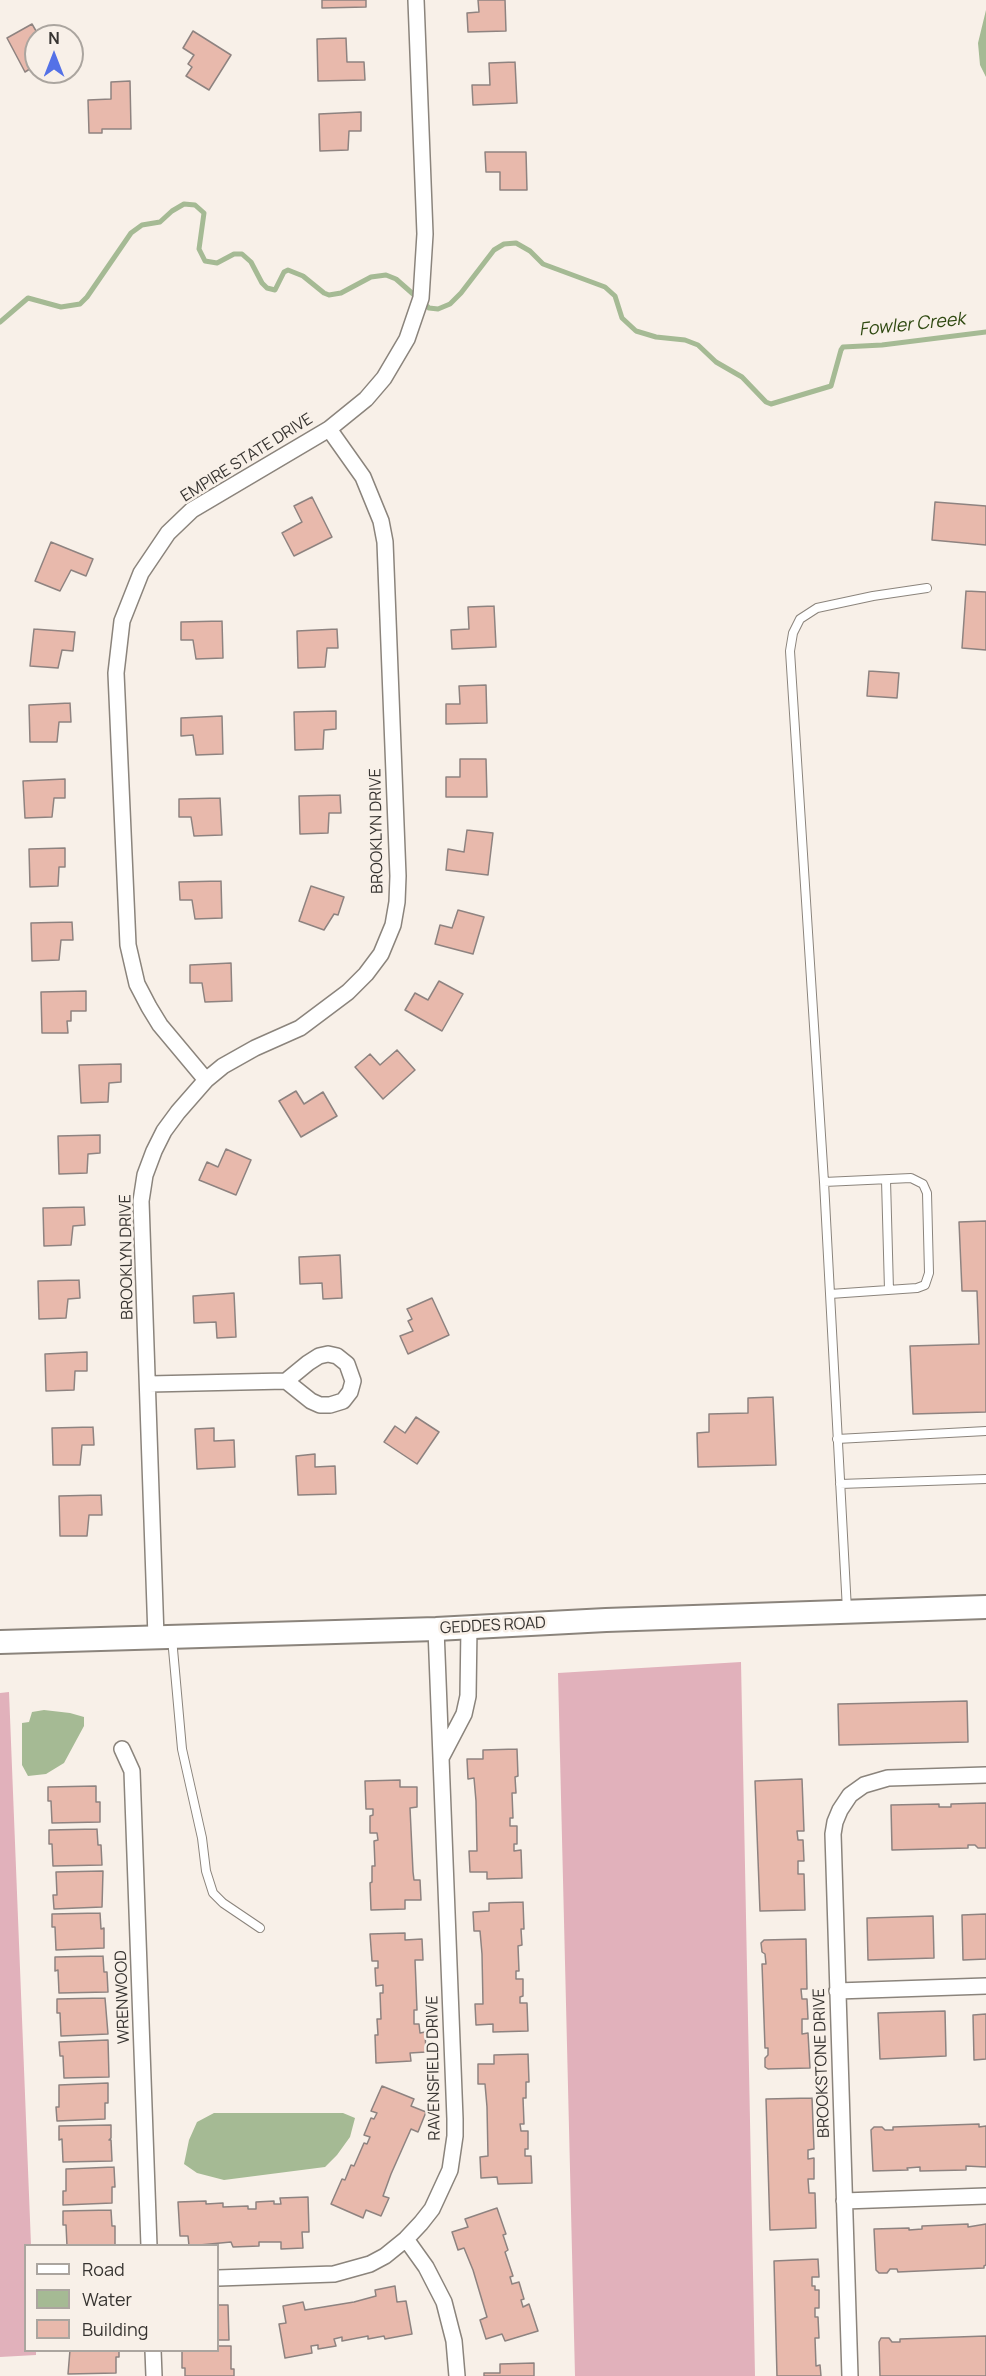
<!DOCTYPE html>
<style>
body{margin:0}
#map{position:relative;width:986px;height:2376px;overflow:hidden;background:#f8f0e8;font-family:Manrope,sans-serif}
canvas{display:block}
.legend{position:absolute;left:24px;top:2244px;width:195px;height:108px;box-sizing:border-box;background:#f8f0e8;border:2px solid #aba59f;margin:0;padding:8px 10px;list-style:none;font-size:18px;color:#373431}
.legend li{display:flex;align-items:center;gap:12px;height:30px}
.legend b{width:30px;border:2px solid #aba59f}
.north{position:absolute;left:24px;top:24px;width:60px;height:60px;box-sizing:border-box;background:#f8f0e8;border:2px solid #aba59f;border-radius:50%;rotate:0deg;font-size:16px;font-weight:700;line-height:24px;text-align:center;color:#373431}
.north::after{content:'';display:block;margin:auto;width:21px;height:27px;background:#5471e7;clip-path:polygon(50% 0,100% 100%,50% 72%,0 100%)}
</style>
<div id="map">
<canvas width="986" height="2376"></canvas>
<ul class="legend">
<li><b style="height:8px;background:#fff"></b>Road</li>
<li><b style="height:16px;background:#a5ba94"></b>Water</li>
<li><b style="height:16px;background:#e8b9ac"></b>Building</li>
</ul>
<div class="north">N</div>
</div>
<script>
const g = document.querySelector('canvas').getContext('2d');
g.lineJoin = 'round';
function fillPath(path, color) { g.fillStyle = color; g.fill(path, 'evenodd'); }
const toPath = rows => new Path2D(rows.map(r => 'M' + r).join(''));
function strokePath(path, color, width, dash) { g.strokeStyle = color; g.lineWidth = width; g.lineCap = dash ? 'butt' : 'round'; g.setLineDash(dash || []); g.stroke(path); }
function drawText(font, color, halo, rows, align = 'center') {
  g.font = font + ' Manrope,sans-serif'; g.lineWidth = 5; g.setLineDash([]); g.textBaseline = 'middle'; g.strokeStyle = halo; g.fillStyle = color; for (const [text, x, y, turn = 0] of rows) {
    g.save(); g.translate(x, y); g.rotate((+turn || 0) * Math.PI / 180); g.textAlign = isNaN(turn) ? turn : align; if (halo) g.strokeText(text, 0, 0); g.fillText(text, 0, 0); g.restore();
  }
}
fillPath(toPath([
 [741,1662,755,2376,575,2376,558,1673],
 [9,1692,31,2245,26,2246,26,2350,36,2351,36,2355,0,2357,0,1693]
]), '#e1b1bb');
fillPath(toPath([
 [986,10,986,77,980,65,978,43],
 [44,1710,70,1713,84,1717,84,1726,64,1763,46,1774,28,1776,22,1765,22,1723,29,1722,32,1712],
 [214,2113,343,2113,355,2118,350,2137,337,2155,325,2167,224,2180,197,2173,184,2164,189,2140,197,2122]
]), '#a5ba94');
strokePath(toPath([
 [0,322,28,298,61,307,80,304,87,297,131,233,142,225,160,222,172,211,184,204,195,205,204,213,199,249,205,261,217,263,234,254,242,254,251,262,262,283,267,288,275,290,284,272,288,270,303,276,324,293,329,295,341,293,371,277,386,275,396,279,429,308,438,309,450,304,461,293,494,250,504,244,516,243,530,251,543,264,605,287,615,296,622,318,636,331,656,337,685,340,698,345,716,362,742,377,766,402,771,404,831,386,841,350,843,347,882,345,986,332]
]), '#a5ba94', 5);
const building = toPath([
 [322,0,366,0,366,7,322,8,322,0],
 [478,0,505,0,506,31,468,32,467,13,479,12,478,0],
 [32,24,39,36,36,36,36,65,25,72,7,38,32,24],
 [193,31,231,55,209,90,186,76,192,67,188,64,194,55,183,48,193,31],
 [346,38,347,62,364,62,365,80,318,81,317,39,346,38],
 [515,62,517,103,473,105,472,85,490,85,489,63,515,62],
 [130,81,131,129,102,129,102,133,89,133,88,100,111,99,111,82,130,81],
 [361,112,361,131,349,131,348,150,320,151,319,114,361,112],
 [485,152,526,152,527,190,500,190,500,172,486,172,485,152],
 [312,497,332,537,294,556,282,533,302,522,294,506,312,497],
 [935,502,986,506,986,545,932,540,935,502],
 [51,542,93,559,86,576,71,570,60,591,35,581,51,542],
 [966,591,986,592,986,650,962,648,966,591],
 [494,606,496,647,452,649,451,630,469,629,468,607,494,606],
 [222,621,223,658,196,659,193,640,181,640,181,622,222,621],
 [34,629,75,632,73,651,62,650,58,668,30,666,34,629],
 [337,629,338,648,327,648,325,667,298,668,297,631,337,629],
 [869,671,899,673,897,698,867,696,869,671],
 [486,685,487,723,446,724,446,704,460,704,459,686,486,685],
 [70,703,71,722,59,722,57,742,30,742,29,705,70,703],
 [336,711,336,729,324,730,323,749,295,750,294,712,336,711],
 [222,716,223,754,196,755,193,735,181,736,181,718,222,716],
 [460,759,486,759,487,797,446,797,446,777,460,777,460,759],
 [65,779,65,798,54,798,52,817,25,818,23,781,65,779],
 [340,795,341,813,329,813,328,833,300,834,299,796,340,795],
 [220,798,222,835,194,836,191,817,179,817,179,799,220,798],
 [467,830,493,833,488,875,446,870,448,849,464,852,467,830],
 [65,848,65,867,59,867,58,886,30,887,29,849,65,848],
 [221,881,222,918,195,919,192,900,180,900,179,882,221,881],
 [311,886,344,897,338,915,334,914,324,930,299,921,311,886],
 [458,910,484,917,473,954,435,944,440,925,452,928,458,910],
 [72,922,73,940,61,940,59,960,32,961,31,923,72,922],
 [231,963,232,1001,205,1002,202,983,190,983,190,965,231,963],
 [439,981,463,994,442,1031,405,1010,415,993,428,1000,439,981],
 [86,991,86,1011,71,1011,71,1021,67,1021,68,1033,42,1033,41,992,86,991],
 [397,1050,415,1070,383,1099,355,1067,370,1054,380,1065,397,1050],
 [121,1064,121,1082,109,1083,108,1102,81,1103,79,1065,121,1064],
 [296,1091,304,1104,323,1092,337,1116,301,1137,279,1101,296,1091],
 [100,1135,100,1153,88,1154,87,1173,59,1174,58,1136,100,1135],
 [226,1149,251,1160,236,1195,199,1180,207,1162,218,1167,226,1149],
 [84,1207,85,1225,73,1226,71,1245,44,1246,43,1208,84,1207],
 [986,1221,986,1412,913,1414,910,1346,979,1344,977,1291,962,1291,959,1222,986,1221],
 [340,1255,342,1298,323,1299,322,1283,300,1284,299,1257,340,1255],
 [79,1280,80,1298,68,1299,66,1318,39,1319,38,1281,79,1280],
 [234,1293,236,1337,217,1338,216,1322,194,1323,193,1296,234,1293],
 [432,1298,449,1335,408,1354,400,1336,413,1331,408,1321,412,1319,407,1309,432,1298],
 [87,1352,87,1371,75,1371,74,1390,46,1391,45,1354,87,1352],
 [773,1397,776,1465,698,1467,697,1433,709,1432,709,1414,748,1413,748,1398,773,1397],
 [416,1417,439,1432,417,1464,384,1442,395,1426,405,1433,416,1417],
 [93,1427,94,1445,82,1445,80,1465,53,1465,52,1428,93,1427],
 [214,1428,214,1441,234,1440,235,1467,197,1469,195,1429,214,1428],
 [315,1454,315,1467,335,1466,336,1494,298,1495,296,1456,315,1454],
 [101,1495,102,1515,89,1515,87,1536,60,1536,59,1496,101,1495],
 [967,1701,968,1742,839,1745,838,1704,967,1701],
 [517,1749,518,1776,515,1777,516,1793,512,1793,513,1818,510,1818,510,1826,517,1826,517,1844,514,1844,514,1851,521,1850,522,1878,487,1879,487,1872,470,1872,469,1851,477,1851,476,1801,474,1778,468,1779,467,1759,483,1759,483,1750,517,1749],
 [802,1779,804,1831,797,1831,798,1840,803,1840,804,1861,798,1861,798,1874,804,1874,805,1910,760,1911,755,1781,802,1779],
 [400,1780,400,1787,417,1787,417,1807,410,1808,413,1872,414,1880,420,1880,421,1900,405,1900,405,1909,371,1910,370,1883,372,1882,372,1866,375,1866,374,1841,378,1840,377,1833,370,1833,370,1816,373,1815,373,1809,366,1809,365,1781,400,1780],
 [96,1786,96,1802,100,1802,100,1822,52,1823,51,1801,48,1801,48,1787,96,1786],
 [986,1803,986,1848,978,1848,975,1845,968,1845,968,1848,892,1850,891,1805,939,1804,939,1807,951,1807,951,1804,986,1803],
 [97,1829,98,1845,101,1845,102,1865,53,1866,52,1844,49,1844,49,1830,97,1829],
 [103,1871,102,1907,54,1909,53,1895,57,1895,56,1872,103,1871],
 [523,1902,524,1929,521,1929,522,1945,518,1946,519,1971,516,1971,516,1979,523,1979,523,1996,520,1997,520,2003,527,2003,528,2031,493,2032,493,2024,476,2025,475,2004,483,2004,482,1954,480,1931,474,1931,473,1912,489,1911,489,1903,523,1902],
 [100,1913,101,1929,104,1928,104,1948,56,1950,55,1927,52,1927,52,1914,100,1913],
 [986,1914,986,1959,963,1960,962,1915,986,1914],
 [933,1916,934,1958,868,1960,867,1918,933,1916],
 [405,1933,405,1940,422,1939,423,1960,415,1960,417,2010,414,2010,414,2024,419,2024,420,2033,425,2032,426,2052,410,2053,411,2061,376,2063,375,2035,378,2035,377,2019,381,2019,380,1993,383,1993,383,1985,376,1986,375,1968,378,1968,378,1961,372,1961,370,1934,405,1933],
 [806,1939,807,1989,801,1989,802,1999,807,1999,808,2019,802,2019,802,2034,808,2033,810,2068,768,2069,765,2067,765,2058,768,2055,768,2048,765,2048,762,1964,766,1964,765,1954,762,1952,761,1943,764,1940,806,1939],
 [103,1956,104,1972,107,1972,108,1992,59,1993,58,1970,55,1971,55,1957,103,1956],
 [105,1998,108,2034,61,2036,60,2013,57,2013,57,1999,105,1998],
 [945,2011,946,2056,880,2059,878,2013,945,2011],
 [986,2014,986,2059,974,2060,973,2015,986,2014],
 [108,2040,109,2077,64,2078,63,2056,60,2056,59,2042,108,2040],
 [528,2054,529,2082,526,2082,526,2098,523,2098,524,2124,520,2124,521,2131,528,2131,528,2149,525,2149,525,2156,531,2156,532,2183,498,2184,497,2177,481,2178,480,2157,488,2156,487,2107,485,2084,478,2084,478,2064,494,2064,494,2055,528,2054],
 [108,2083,108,2103,105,2103,105,2119,57,2121,56,2107,59,2107,59,2085,108,2083],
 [382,2086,414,2099,411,2106,426,2112,418,2132,411,2129,391,2174,383,2196,389,2198,381,2216,366,2210,363,2218,331,2204,342,2179,345,2180,351,2165,354,2166,364,2143,367,2144,370,2137,364,2135,371,2118,374,2119,377,2113,371,2111,382,2086],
 [812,2098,814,2149,808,2150,808,2159,814,2158,814,2179,808,2179,809,2193,815,2193,816,2228,770,2230,766,2099,812,2098],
 [979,2124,979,2127,986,2126,986,2167,966,2166,966,2170,920,2171,920,2167,907,2168,908,2170,873,2171,871,2130,874,2127,882,2127,885,2130,893,2130,893,2127,979,2124],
 [111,2125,111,2138,109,2140,111,2140,112,2161,63,2162,62,2139,59,2140,59,2126,111,2125],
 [114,2167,115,2187,112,2187,112,2203,63,2205,63,2191,66,2191,66,2169,114,2167],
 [308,2197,309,2232,302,2232,303,2248,281,2249,281,2242,259,2242,259,2246,233,2247,231,2242,189,2246,188,2236,180,2236,178,2202,206,2201,206,2204,223,2203,223,2207,248,2206,248,2209,256,2209,256,2202,274,2201,274,2204,281,2204,280,2198,308,2197],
 [497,2208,506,2234,503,2235,508,2250,505,2252,513,2276,510,2277,512,2284,519,2282,524,2299,521,2300,523,2307,529,2304,538,2331,505,2341,502,2334,486,2339,480,2320,487,2317,473,2270,464,2248,458,2250,452,2232,468,2227,465,2219,497,2208],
 [111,2210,112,2226,115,2226,115,2246,67,2246,66,2225,63,2225,63,2211,111,2210],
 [968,2224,968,2227,986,2224,986,2265,984,2266,984,2268,898,2272,897,2269,890,2269,887,2273,879,2273,876,2270,874,2229,909,2228,909,2230,922,2229,922,2226,968,2224],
 [818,2259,819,2277,812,2277,812,2286,815,2286,815,2290,819,2290,819,2308,815,2308,815,2317,818,2317,819,2338,815,2338,816,2366,820,2365,821,2376,777,2376,774,2261,818,2259],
 [395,2286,397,2302,406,2301,412,2334,385,2339,384,2336,368,2339,368,2336,342,2341,342,2337,334,2339,336,2346,318,2349,318,2345,311,2346,312,2353,285,2358,279,2324,286,2323,283,2306,303,2302,305,2310,354,2302,376,2296,375,2290,395,2286],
 [218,2305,228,2305,229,2340,218,2340,218,2305],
 [986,2336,986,2376,880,2376,879,2342,881,2338,889,2338,892,2342,900,2342,900,2339,986,2336],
 [218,2346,231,2346,231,2369,234,2369,234,2376,185,2376,185,2368,182,2368,182,2350,218,2350,218,2346],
 [70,2350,119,2350,119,2357,116,2357,116,2373,68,2374,70,2350],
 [534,2363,534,2376,484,2376,484,2373,500,2373,500,2364,534,2363]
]);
fillPath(building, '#e8b9ac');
strokePath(building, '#8e8380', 1.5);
const lane = toPath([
 [886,1180,889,1290],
 [824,1182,911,1178,923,1184,927,1193,929,1273,925,1285,917,1288,830,1294],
 [837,1439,986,1431],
 [840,1484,986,1479],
 [847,1610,824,1182,790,651,793,633,800,619,817,608,873,596,927,588],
 [172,1638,182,1749,202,1838,206,1871,213,1893,223,1903,260,1928]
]);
const street = toPath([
 [206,1080,160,1025,149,1007,137,984,128,945,116,673,122,621,141,573,168,533,192,510,329,429,366,399,384,378,407,339,421,298,425,234,416,0],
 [149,1384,286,1381,308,1363,319,1356,328,1354,337,1356,347,1364,353,1381,350,1392,343,1401,330,1405,320,1405,311,1401,286,1381],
 [156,1637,141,1201,145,1175,154,1151,164,1131,178,1112,206,1080,223,1066,255,1048,300,1028,348,992,366,974,381,954,393,925,397,902,398,876,385,542,381,521,363,477,329,429],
 [122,1749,132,1771,149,2246],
 [442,1756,464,1714,468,1696,469,1627],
 [837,1991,986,1986],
 [844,2201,986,2196],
 [406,2239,426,2267,444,2302,454,2341,457,2376],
 [218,2278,334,2274,370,2264,385,2256,406,2239,421,2223,432,2209,450,2170,455,2136,455,2119,436,1629],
 [153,2350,154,2376],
 [850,2376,833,1834,835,1822,840,1810,850,1795,864,1785,888,1778,986,1775]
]);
const secondary = toPath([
 [0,1642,436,1629,606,1620,986,1607]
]);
strokePath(lane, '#8b847c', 10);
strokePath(street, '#8b847c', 18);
strokePath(secondary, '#8b847c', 26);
strokePath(lane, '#fff', 8);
strokePath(street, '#fff', 15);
strokePath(secondary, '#fff', 22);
drawText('16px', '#373431', '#f8f0e8', [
 ["EMPIRE STATE DRIVE",247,458,-32],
 ["BROOKLYN DRIVE",377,831,-91],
 ["BROOKLYN DRIVE",127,1257,-91],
 ["GEDDES ROAD",493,1626,-3],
 ["WRENWOOD",123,1997,-92],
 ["BROOKSTONE DRIVE",822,2063,-92],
 ["RAVENSFIELD DRIVE",434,2068,-91]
]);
drawText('italic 18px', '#2f4911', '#f8f0e8', [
 ["Fowler Creek",912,325,-6]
]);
</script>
